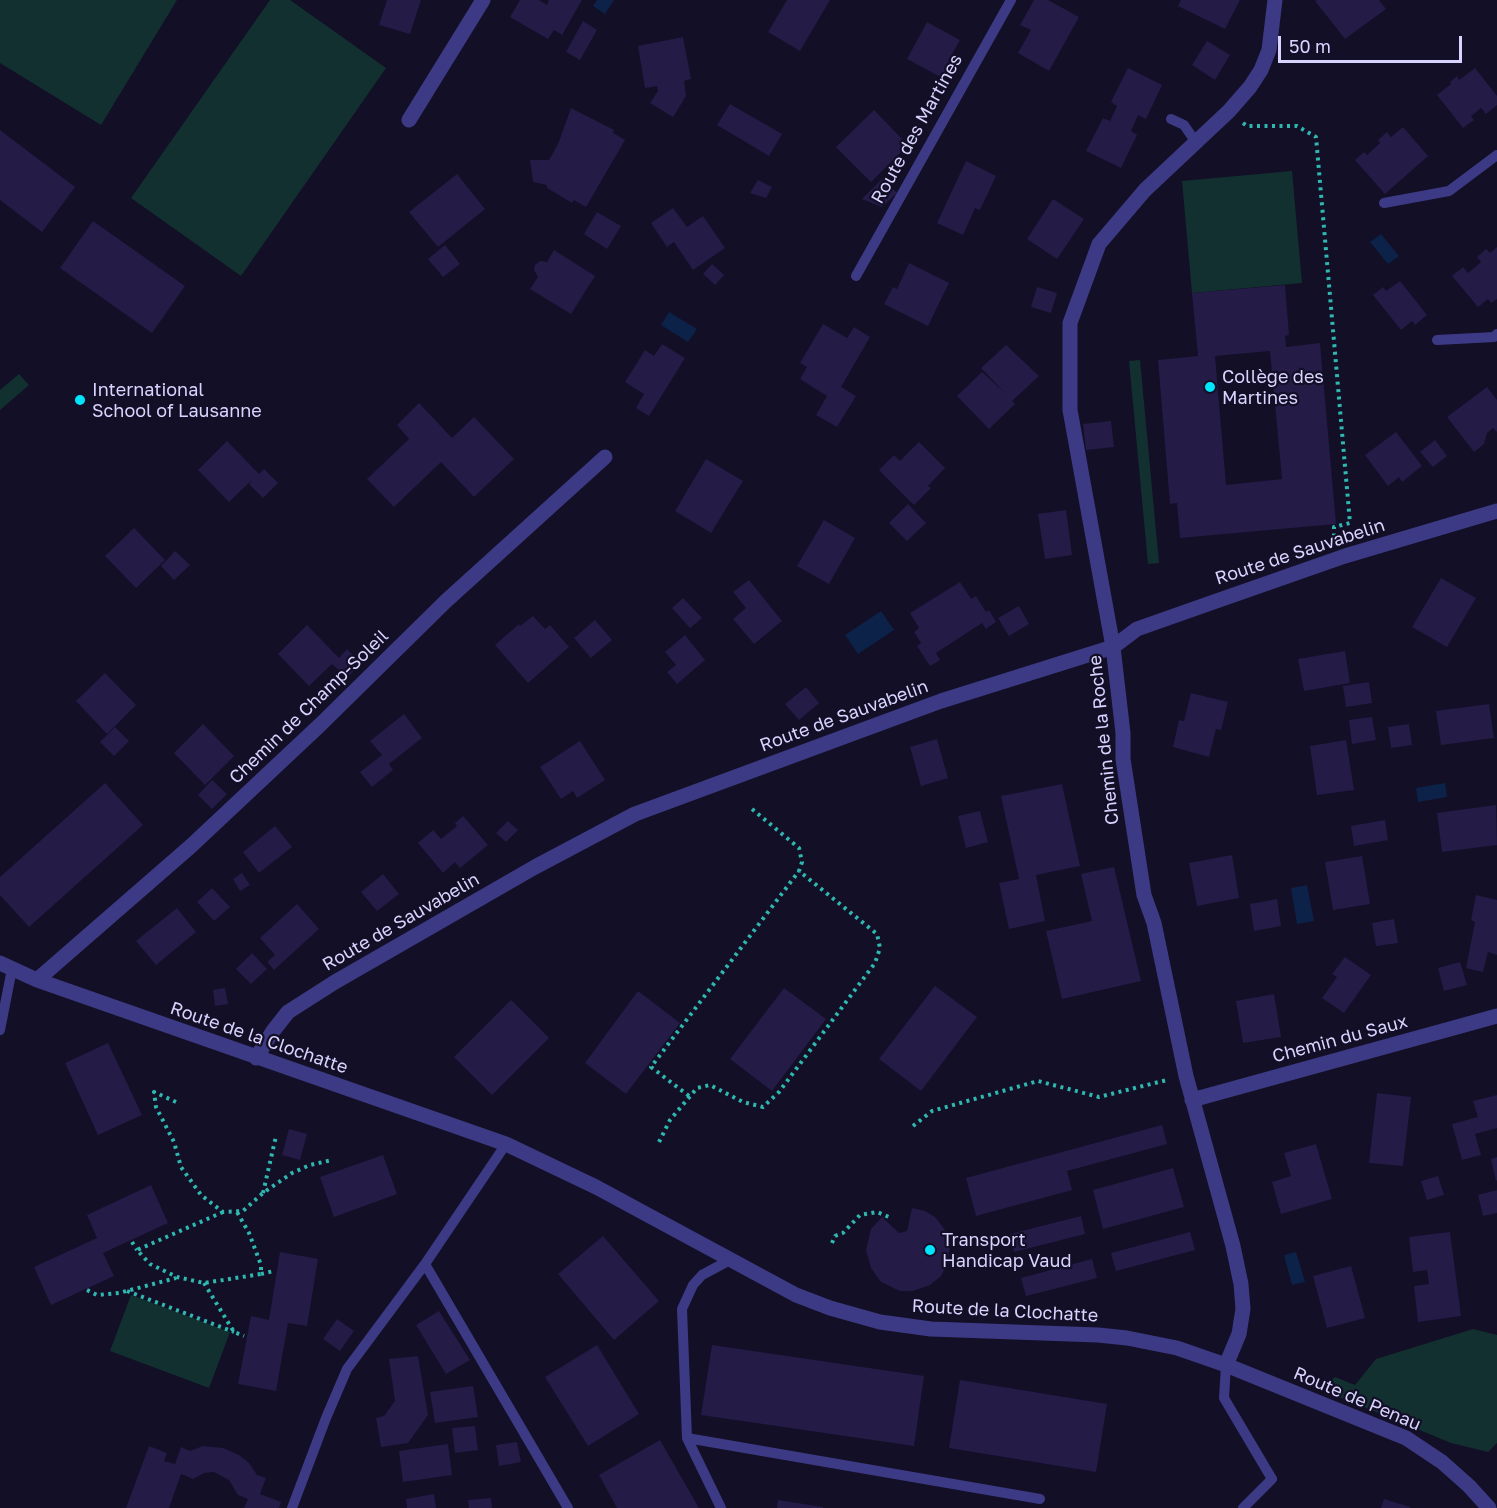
<!DOCTYPE html>
<meta charset="utf-8">
<style>
body{margin:0}
#map{position:relative;width:1497px;height:1508px;overflow:hidden;background:#130f26;font-family:"Golos Text",sans-serif}
canvas{display:block}
.scale{position:absolute;left:1278px;top:36px;width:184px;height:27px;box-sizing:border-box;border:3px solid #d9d4ff;border-top:0;padding-left:8px;font-size:18px;line-height:21px;white-space:nowrap;color:#d9d4ff;-webkit-text-stroke:4px #130f26;paint-order:stroke}
</style>
<div id="map">
<canvas width="1497" height="1508"></canvas>
<div class="scale">50 m</div>
</div>
<script>
const g = document.querySelector('canvas').getContext('2d');
g.lineJoin = 'round';
function fillPath(path, color) { g.fillStyle = color; g.fill(path, 'evenodd'); }
const toPath = rows => new Path2D(rows.map(r => 'M' + r).join(''));
function strokePath(path, color, width, dash) { g.strokeStyle = color; g.lineWidth = width; g.lineCap = dash ? 'butt' : 'round'; g.setLineDash(dash || []); g.stroke(path); }
function drawText(font, color, halo, rows, align = 'center') {
  g.font = font + ' "Golos Text",sans-serif'; g.lineWidth = 4.5; g.setLineDash([]); g.textBaseline = 'middle'; g.strokeStyle = halo; g.fillStyle = color; for (const [text, x, y, turn = 0] of rows) {
    g.save(); g.translate(x, y); g.rotate((+turn || 0) * Math.PI / 180); g.textAlign = isNaN(turn) ? turn : align; if (halo) g.strokeText(text, 0, 0); g.fillText(text, 0, 0); g.restore();
  }
}
fillPath(toPath([
 [0,0,177,0,101,125,0,63],
 [270,0,290,0,386,68,241,276,131,198],
 [1292,171,1302,283,1192,293,1182,181],
 [1140,360,1159,563,1148,564,1129,361],
 [19,374,29,385,0,410,0,390],
 [131,1295,230,1332,209,1388,110,1351],
 [1473,1329,1497,1335,1497,1443,1488,1452,1451,1443,1320,1389,1335,1377,1355,1385,1376,1359]
]), '#12302f');
fillPath(toPath([
 [597,0,614,0,605,14,593,6],
 [1381,234,1399,256,1388,264,1370,242],
 [669,312,697,329,688,342,661,325],
 [881,611,894,630,858,654,845,635],
 [1445,783,1447,797,1418,802,1416,788],
 [1307,885,1314,921,1297,924,1291,888],
 [1296,1252,1305,1282,1292,1285,1284,1255]
]), '#0c2248');
fillPath(toPath([
 [387,0,421,0,410,34,379,25],
 [520,0,539,0,547,5,549,0,582,0,562,35,554,30,548,39,510,17],
 [787,0,830,0,800,51,768,32],
 [1034,0,1048,0,1079,17,1049,71,1018,53,1031,30,1020,25],
 [1181,0,1240,0,1225,29,1178,6],
 [1317,0,1379,0,1386,9,1345,39,1315,1],
 [583,21,597,30,580,60,566,52],
 [927,22,960,40,948,61,952,64,944,79,907,59],
 [683,37,691,79,684,81,686,96,673,117,650,103,658,91,657,86,645,88,638,46],
 [1207,41,1230,55,1215,80,1192,65],
 [1128,68,1162,85,1146,119,1138,115,1131,131,1137,135,1121,168,1086,151,1103,118,1110,121,1117,106,1111,102],
 [1475,68,1497,96,1497,105,1486,114,1481,108,1471,116,1474,120,1463,128,1437,95,1451,84,1450,82,1457,76,1459,80],
 [730,104,782,134,769,156,717,125],
 [571,108,614,130,613,133,625,140,586,207,574,200,572,203,547,188,547,185,533,182,530,160,549,160,558,144],
 [874,110,908,145,871,182,836,147],
 [1403,127,1428,156,1385,194,1355,160,1364,152,1367,155,1380,143,1378,140,1387,132,1391,137],
 [0,130,75,187,42,232,0,200],
 [966,161,996,176,980,210,975,208,963,235,937,223],
 [457,174,485,209,438,247,409,212],
 [883,178,897,193,882,207,862,199],
 [758,180,772,187,766,198,750,193],
 [1053,199,1084,219,1057,259,1027,239],
 [673,208,687,227,703,216,725,248,693,270,674,242,667,247,651,223],
 [597,212,621,226,607,249,584,234],
 [93,221,185,286,152,333,60,268],
 [445,245,460,264,443,277,428,259],
 [1497,247,1497,299,1491,303,1488,299,1478,307,1452,276,1463,267,1468,273,1481,262,1477,257,1486,249,1490,253],
 [554,250,595,276,571,314,530,289,538,277,534,270,535,265,540,261,547,262],
 [909,263,949,283,928,326,884,304,893,287,897,289],
 [712,264,724,275,715,285,703,274],
 [1400,281,1427,315,1415,325,1412,321,1401,330,1373,295,1383,287,1386,291],
 [1285,285,1289,335,1285,336,1286,347,1320,343,1336,524,1180,538,1177,503,1170,504,1158,360,1198,356,1192,293],
 [1270,351,1282,479,1226,485,1215,356],
 [1037,287,1057,293,1051,313,1031,307],
 [823,324,847,338,854,327,870,337,841,387,856,396,837,427,816,415,827,396,800,379,807,367,800,363],
 [662,344,685,358,649,416,636,408,644,394,625,382,645,350,654,356],
 [1006,345,1039,376,1012,401,1015,404,989,429,957,396,982,372,1004,392,981,368],
 [1487,387,1497,400,1497,432,1493,428,1487,433,1484,444,1474,452,1447,417],
 [419,403,452,438,474,417,514,459,474,497,441,462,394,507,367,479,409,439,397,425],
 [1111,421,1114,447,1086,450,1083,424],
 [1396,432,1422,466,1402,482,1399,477,1388,486,1365,455],
 [1435,440,1447,456,1433,467,1420,452],
 [227,441,259,474,264,469,278,483,263,498,249,484,253,479,229,502,198,470],
 [919,442,945,468,928,486,931,488,914,505,879,470,894,455,900,461],
 [706,459,743,481,711,533,675,511],
 [908,504,926,523,907,541,889,523],
 [1066,510,1072,555,1045,559,1038,514],
 [824,520,855,538,829,584,797,566],
 [134,528,165,560,136,588,105,556],
 [175,551,190,565,174,580,161,566],
 [1441,578,1476,598,1447,647,1412,627],
 [749,580,782,621,754,644,733,619,746,608,733,592],
 [960,582,971,599,976,596,986,612,989,610,996,622,986,629,982,623,936,653,940,660,930,666,917,646,921,643,914,632,919,628,910,613],
 [683,598,702,618,690,628,672,608],
 [1019,606,1029,624,1009,636,998,618],
 [533,616,545,629,550,625,569,647,528,683,495,645,519,624,520,626],
 [595,620,612,640,591,658,574,638],
 [307,625,339,658,347,649,361,663,347,678,332,664,309,686,278,654],
 [685,635,705,660,677,684,667,672,676,665,665,652],
 [1345,651,1350,683,1304,691,1298,659],
 [105,673,136,705,107,734,76,701],
 [1369,682,1372,703,1346,707,1343,686],
 [806,687,819,703,799,720,785,704],
 [1191,693,1228,702,1221,730,1216,729,1209,757,1173,747,1179,720,1184,721],
 [1489,704,1494,738,1441,745,1436,711],
 [404,714,422,738,389,764,393,770,372,787,360,772,382,755,370,741],
 [1372,717,1376,740,1352,744,1349,720],
 [203,724,234,756,205,785,174,753],
 [1409,724,1412,745,1391,748,1388,727],
 [115,727,129,741,114,756,100,742],
 [937,739,948,778,921,786,910,747],
 [1346,740,1354,790,1317,795,1310,746],
 [580,741,605,780,577,798,573,791,561,799,540,767],
 [212,780,227,794,212,809,198,795],
 [105,783,143,825,29,927,0,895,0,877],
 [1062,784,1080,866,1036,875,1045,921,1009,929,999,883,1019,879,1001,796],
 [1496,805,1497,845,1442,852,1437,813],
 [980,811,988,842,966,848,958,816],
 [463,816,488,845,460,868,455,862,443,873,418,843,433,830,441,839,457,826,455,823],
 [1385,820,1388,840,1354,846,1351,826],
 [508,821,518,830,506,842,496,833],
 [275,826,292,847,259,873,243,852],
 [1232,855,1239,898,1197,906,1189,863],
 [1362,856,1370,904,1333,910,1325,862],
 [1114,867,1141,981,1062,999,1046,931,1092,921,1081,874],
 [242,873,250,885,240,891,233,879],
 [383,874,399,894,377,911,361,892],
 [212,888,230,907,214,921,197,902],
 [1476,895,1497,900,1497,955,1488,952,1483,972,1466,968,1475,922,1471,920],
 [1277,899,1281,926,1254,931,1250,904],
 [297,904,319,929,274,970,267,962,275,955,260,938],
 [177,908,196,932,156,965,136,941],
 [1394,919,1398,943,1376,946,1372,923],
 [252,953,267,969,251,984,236,969],
 [1345,957,1371,975,1344,1013,1322,998,1337,977,1332,974],
 [1460,962,1467,985,1444,991,1438,968],
 [935,986,977,1017,921,1091,879,1059],
 [225,988,228,1004,215,1006,213,990],
 [784,988,826,1019,772,1091,730,1059],
 [638,991,680,1023,626,1094,585,1063],
 [1274,994,1281,1037,1243,1043,1236,1001],
 [511,1000,549,1038,492,1095,454,1057],
 [108,1043,142,1115,98,1135,65,1063],
 [1377,1093,1411,1097,1403,1166,1369,1163],
 [1497,1095,1497,1128,1475,1134,1481,1155,1462,1160,1452,1124,1478,1117,1473,1101],
 [1162,1125,1167,1144,1067,1171,1072,1190,976,1216,966,1178],
 [289,1129,307,1134,300,1160,282,1155],
 [1316,1144,1332,1199,1281,1214,1272,1182,1291,1176,1284,1153],
 [383,1155,397,1194,334,1217,320,1177],
 [1497,1157,1497,1180,1496,1181,1491,1159],
 [1173,1168,1184,1207,1103,1229,1093,1190],
 [1438,1176,1444,1195,1427,1200,1421,1181],
 [151,1185,168,1223,103,1253,114,1276,51,1305,34,1267,97,1238,87,1215],
 [1497,1190,1497,1213,1483,1216,1478,1195],
 [912,1208,925,1211,935,1217,945,1230,950,1246,947,1264,941,1276,930,1285,913,1291,900,1291,881,1282,871,1268,866,1250,871,1229,882,1217,899,1233,907,1231],
 [1081,1216,1085,1234,1014,1252,1010,1234],
 [1190,1232,1195,1250,1116,1271,1111,1253],
 [1450,1232,1461,1316,1418,1322,1414,1286,1429,1284,1427,1270,1413,1272,1409,1237],
 [603,1236,659,1301,614,1340,558,1274],
 [280,1252,318,1259,307,1326,288,1323,276,1391,238,1384,251,1316,269,1320],
 [1092,1259,1097,1278,1026,1296,1021,1278],
 [1351,1266,1365,1318,1327,1328,1313,1276],
 [439,1311,470,1360,446,1374,416,1325],
 [337,1319,354,1331,340,1351,323,1339],
 [597,1345,639,1414,588,1446,545,1377],
 [712,1345,924,1376,914,1446,701,1415],
 [418,1356,428,1415,408,1443,381,1447,376,1418,384,1416,395,1401,389,1359],
 [960,1380,1107,1404,1096,1472,949,1448],
 [473,1386,478,1417,435,1423,430,1392],
 [475,1426,478,1450,455,1453,452,1428],
 [660,1440,699,1508,617,1508,599,1475],
 [517,1442,521,1462,499,1466,496,1445],
 [448,1444,452,1475,403,1482,399,1451],
 [149,1446,167,1453,164,1461,175,1464,181,1447,190,1451,203,1446,223,1448,239,1455,249,1463,257,1475,266,1478,260,1494,281,1502,279,1508,244,1508,248,1499,238,1495,229,1480,214,1472,204,1473,193,1479,181,1474,169,1508,126,1508],
 [434,1494,436,1508,407,1508,406,1499],
 [491,1498,492,1508,469,1508,468,1500],
 [1384,1499,1410,1507,1410,1508,1381,1508],
 [778,1500,823,1507,823,1508,777,1508]
]), '#241b47');
strokePath(toPath([
 [1243,123,1247,126,1297,126,1316,137,1350,523,1334,527,1334,539],
 [689,1096,651,1067,799,871],
 [176,1102,154,1092,156,1107,174,1142,181,1167,201,1195,223,1212,243,1211,263,1193,292,1173,310,1165,332,1160],
 [913,1126,932,1111,1038,1081,1099,1097,1167,1080],
 [659,1142,670,1120,697,1088,710,1085,743,1102,763,1107,779,1092,875,963,880,948,877,934,799,871,802,862,799,848,752,809],
 [263,1193,276,1136],
 [223,1212,137,1250,150,1264,177,1277,204,1283,261,1274,261,1265,249,1233,237,1212],
 [132,1242,137,1250],
 [832,1243,835,1236,843,1233,860,1215,877,1212,889,1217],
 [261,1274,274,1271],
 [204,1283,234,1332,244,1336],
 [87,1290,97,1295,119,1293,176,1278],
 [127,1291,234,1332]
]), '#2fb8b0', 4, [3, 4.5]);
strokePath(toPath([
 [1171,119,1184,125,1195,141],
 [1384,203,1449,191,1497,155],
 [856,276,1011,0],
 [1437,340,1494,337,1497,334],
 [0,1030,12,969],
 [730,1260,702,1275,693,1285,682,1309,687,1438,1040,1499],
 [425,1264,568,1508],
 [1226,1365,1224,1398,1272,1479,1243,1508],
 [687,1438,721,1508],
 [292,1508,326,1418,347,1369,425,1264,506,1144]
]), '#3d3a85', 10);
strokePath(toPath([
 [409,120,483,0],
 [0,963,37,980,506,1144,596,1187,796,1295,830,1308,880,1322,931,1329,1098,1335,1127,1338,1177,1348,1226,1365,1406,1438,1442,1462,1469,1486,1489,1508],
 [37,980,191,846,321,724,446,601,605,457],
 [256,1058,273,1031,288,1012,335,982,535,867,635,814,941,701,1113,647,1137,629,1205,605,1345,556,1497,511],
 [1192,1100,1497,1016],
 [1226,1365,1239,1334,1243,1309,1241,1284,1233,1246,1186,1076,1154,923,1144,895,1123,759,1123,733,1113,647,1070,410,1070,323,1099,244,1145,190,1229,111,1250,87,1261,70,1269,50,1275,0]
]), '#3d3a85', 15);
for (const [x, y, r, color] of [
 [1210,387,6,"#00e5ff"],
 [80,400,6,"#00e5ff"],
 [930,1250,6,"#00e5ff"]
]) { const dot = new Path2D(); dot.arc(x, y, r, 0, 2 * Math.PI); g.fillStyle = color; g.fill(dot); strokePath(dot, '#130f26', 2); }
drawText('18px', '#d9d4ff', '#130f26', [
 ["Route des Martines",917,129,-61],
 ["Route de Sauvabelin",1300,552,-18],
 ["Chemin de Champ-Soleil",309,707,-44],
 ["Route de Sauvabelin",844,716,-20],
 ["Chemin de la Roche",1104,740,-96],
 ["Route de Sauvabelin",401,922,-30],
 ["Route de la Clochatte",259,1038,19],
 ["Chemin du Saux",1340,1039,-15],
 ["Route de la Clochatte",1005,1311,3],
 ["Route de Penau",1357,1399,23]
]);
drawText('18px', '#d9d4ff', '#130f26', [
 ["Collège des",1222,377],
 ["Martines",1222,398],
 ["International",92,390],
 ["School of Lausanne",92,411],
 ["Transport",942,1240],
 ["Handicap Vaud",942,1261]
], 'left');
</script>
